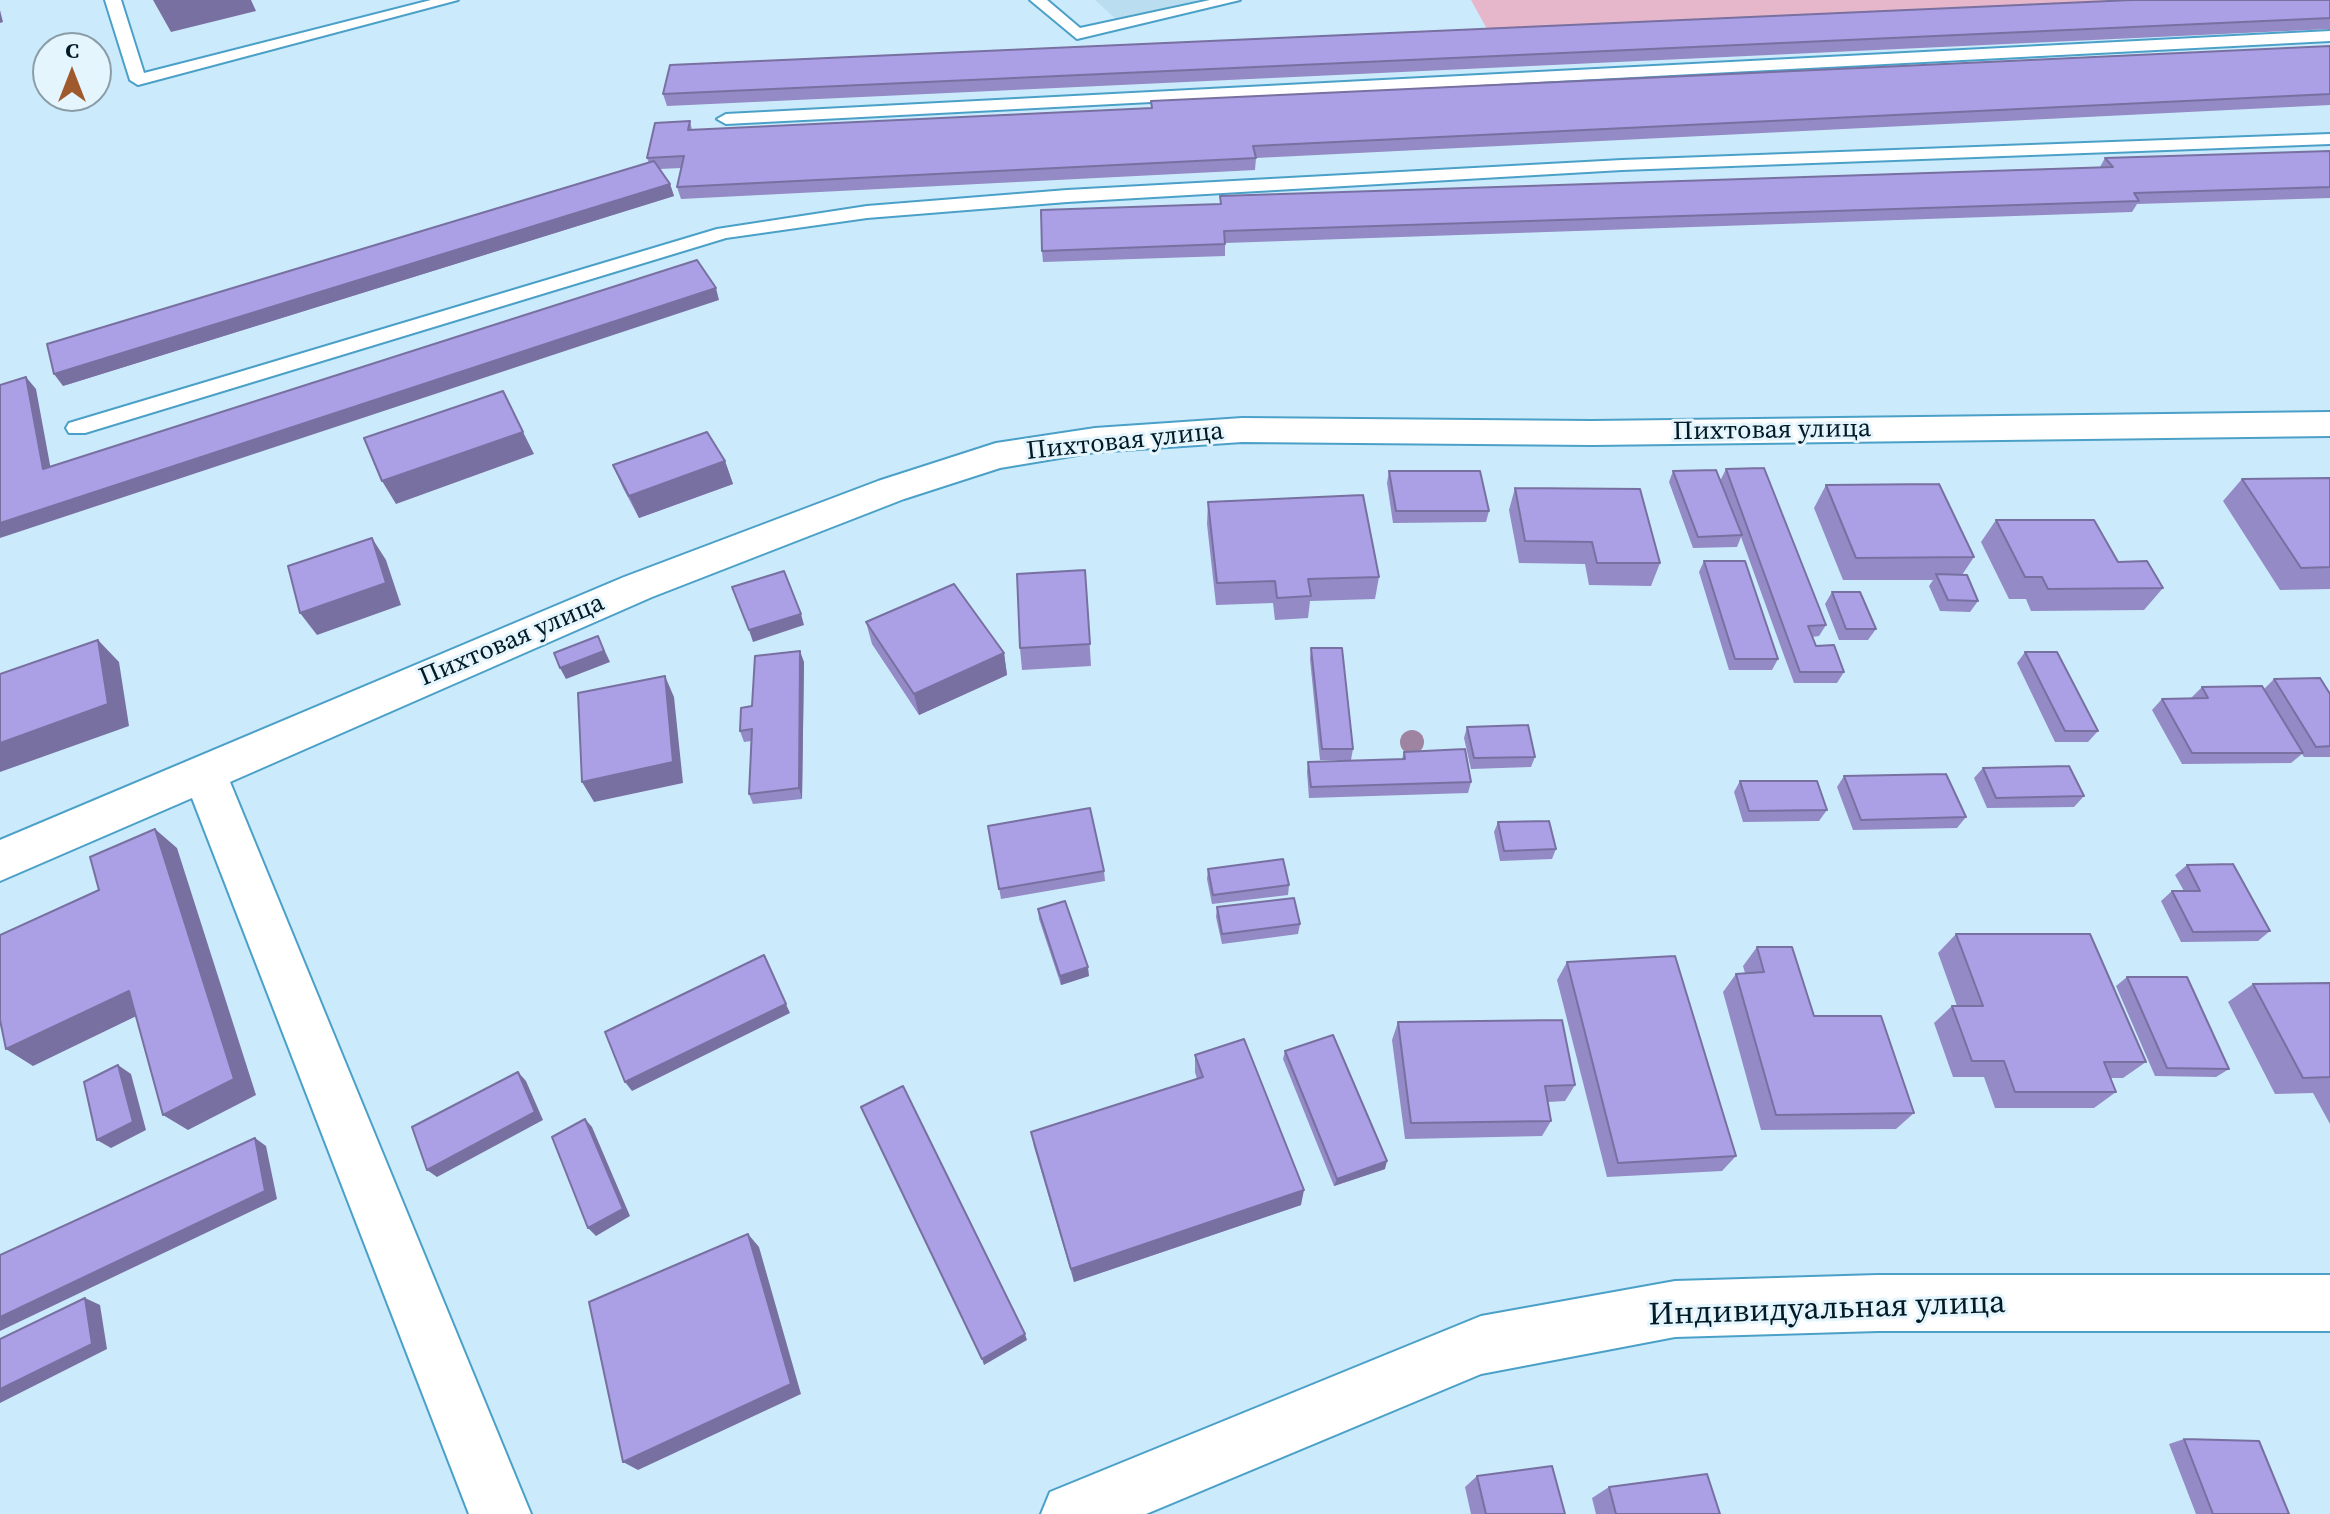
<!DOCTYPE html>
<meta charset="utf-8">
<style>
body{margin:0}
#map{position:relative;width:2330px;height:1514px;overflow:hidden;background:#cbeafb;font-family:"Source Serif 4",serif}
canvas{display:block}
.north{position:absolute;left:32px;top:32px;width:80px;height:80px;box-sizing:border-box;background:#e5f5fd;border:2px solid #899da7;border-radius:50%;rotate:0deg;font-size:22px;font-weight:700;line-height:32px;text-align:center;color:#001a26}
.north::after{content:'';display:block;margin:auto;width:28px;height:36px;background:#9e592d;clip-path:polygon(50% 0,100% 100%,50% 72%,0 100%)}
</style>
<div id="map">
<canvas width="2330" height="1514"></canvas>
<div class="north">С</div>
</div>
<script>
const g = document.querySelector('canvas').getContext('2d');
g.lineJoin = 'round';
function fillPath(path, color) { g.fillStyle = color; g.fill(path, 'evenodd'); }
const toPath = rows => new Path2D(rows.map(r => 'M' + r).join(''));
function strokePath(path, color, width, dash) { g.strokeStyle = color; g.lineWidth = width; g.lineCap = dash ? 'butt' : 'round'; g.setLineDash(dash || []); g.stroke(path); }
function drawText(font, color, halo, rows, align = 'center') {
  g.font = font + ' "Source Serif 4",serif'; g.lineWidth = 6; g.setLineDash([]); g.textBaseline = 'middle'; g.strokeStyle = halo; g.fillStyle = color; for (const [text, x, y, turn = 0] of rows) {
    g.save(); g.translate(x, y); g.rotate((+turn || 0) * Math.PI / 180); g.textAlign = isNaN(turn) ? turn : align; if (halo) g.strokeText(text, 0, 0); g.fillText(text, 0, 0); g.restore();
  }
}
fillPath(toPath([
 [1095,0,1199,0,1116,19]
]), '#baddef');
fillPath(toPath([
 [1471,0,2330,0,2330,2,1493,40]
]), '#e6b7cb');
const lane = toPath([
 [105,0,121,0,144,73,431,0,458,0,138,85,130,80,105,0],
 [1030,0,1047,0,1080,28,1210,0,1240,0,1077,39,1030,0],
 [2330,31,2330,41,726,124,717,119,726,114,2330,31],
 [2330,134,2330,144,1622,170,1067,202,867,218,726,238,85,433,69,433,66,428,69,423,717,229,867,206,1067,190,1622,160,2330,134]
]);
const street = toPath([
 [2330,412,2330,436,1592,445,1242,442,1095,452,1000,468,904,499,652,597,230,782,531,1514,469,1514,192,798,0,881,0,840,624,577,878,481,996,443,1095,428,1242,418,1592,421,2330,412],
 [1878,1275,2330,1275,2330,1331,1878,1331,1675,1337,1481,1374,1146,1514,1041,1514,1050,1492,1481,1316,1675,1281,1878,1275]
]);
strokePath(lane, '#4ba0c8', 4);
strokePath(street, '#4ba0c8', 4);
fillPath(lane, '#fff');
fillPath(street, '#fff');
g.fillStyle = '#9e84a0';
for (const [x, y] of [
 [1412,742]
]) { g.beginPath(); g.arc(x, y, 12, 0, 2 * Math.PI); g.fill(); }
fillPath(toPath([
 [2330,0,2330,29,667,106,663,94],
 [2330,46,2330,105,1256,158,1255,170,681,199,677,187,681,168,660,169,670,184,674,196,63,386,649,163,647,158,690,121,692,130,1151,108,1151,101],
 [2330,151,2330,198,2137,204,2132,212,1225,243,1225,256,1043,262,1042,251,1220,204,1220,196,2100,167,2105,158],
 [725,461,733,484,639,518,623,488,613,465],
 [1726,469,1826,625,1819,636,1812,637,1816,646,1844,672,1837,683,1794,683,1741,537,1737,547,1693,548,1669,482,1673,471,1720,481],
 [1389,471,1489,511,1486,522,1393,523,1387,483],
 [2330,478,2330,589,2280,590,2223,501,2242,479],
 [1826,485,1974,557,1962,575,1978,601,1970,612,1940,611,1929,586,1933,580,1843,580,1814,508],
 [1515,488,1660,563,1651,586,1589,585,1585,564,1519,563,1509,510],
 [1208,502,1379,577,1375,599,1310,601,1308,618,1275,620,1273,603,1216,605,1207,524],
 [1996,520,2118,562,2163,588,2144,610,2031,611,2026,599,2009,599,1981,542],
 [1704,561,1778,659,1772,670,1729,670,1699,572],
 [1085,570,1091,666,1022,670,1020,648],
 [1832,592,1876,629,1868,640,1839,640,1825,604],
 [866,622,1004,653,1007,675,919,715,872,644],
 [1311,648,1353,749,1351,760,1320,760,1310,659],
 [2025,652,2098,731,2088,742,2055,742,2017,663],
 [804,662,802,799,753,804,749,794,751,741,744,742,740,731,752,706],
 [2274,679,2330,694,2330,757,2304,757,2302,754,2291,763,2182,764,2152,710,2162,699,2191,698,2202,687,2264,689],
 [1467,727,1535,757,1531,767,1471,769,1464,738],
 [1404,752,1471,782,1468,793,1309,798,1307,772,1308,762,1402,759],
 [1983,768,2084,796,2074,807,1987,808,1974,778],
 [1844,776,1966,817,1957,828,1853,830,1837,787],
 [1740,781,1827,810,1819,821,1743,822,1734,792],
 [1498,822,1556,849,1552,859,1500,861,1494,832],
 [988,826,1104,871,1105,881,1001,899],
 [2187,865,2270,931,2258,941,2181,942,2161,901,2172,891,2184,891,2175,875],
 [1208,869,1289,885,1288,895,1212,904,1207,879],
 [1217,907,1300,924,1298,934,1222,944,1216,917],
 [1038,909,1089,976,1061,985,1039,919],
 [1956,934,2146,1062,2123,1078,2111,1078,2116,1092,2094,1108,1995,1108,1984,1077,1953,1077,1934,1023,1952,1006,1957,1006,1938,953],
 [1757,947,1814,1016,1914,1113,1896,1129,1761,1130,1723,992,1736,974,1745,973,1743,966],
 [1567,962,1736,1156,1722,1171,1607,1177,1557,980],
 [2127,977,2229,1069,2216,1077,2155,1076,2116,986],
 [2330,983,2330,1124,2313,1093,2275,1094,2228,1002,2253,984],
 [1398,1022,1575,1085,1565,1101,1548,1102,1551,1121,1542,1136,1405,1139,1392,1040],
 [1285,1051,1385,1169,1334,1186,1283,1059],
 [1195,1055,1301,1205,1074,1282,1034,1147,1031,1132,1197,1079,1195,1072],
 [2184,1439,2289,1514,2196,1514,2169,1444],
 [1477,1476,1565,1514,1471,1514,1465,1487],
 [1609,1487,1720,1514,1596,1514,1592,1498]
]), '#938ac6');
fillPath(toPath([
 [153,0,251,0,256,11,171,32],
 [0,10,3,22,0,23],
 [670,184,674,196,63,386,54,374],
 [716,288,719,300,0,538,0,523],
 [26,377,36,389,53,481,43,469],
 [523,432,534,454,396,504,382,481],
 [725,461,733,484,639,518,629,496],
 [372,538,386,560,401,605,317,635,300,613],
 [801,614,804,625,753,642,749,630],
 [598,636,610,662,566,679,560,668],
 [98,640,119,662,129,726,0,772,0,743],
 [800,651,804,662,802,799,799,788],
 [1004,653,1007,675,919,715,914,694],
 [665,676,674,697,683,783,594,802,582,782],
 [155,829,177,848,256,1095,188,1130,163,1115],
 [764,955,790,1013,632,1091,625,1082],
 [1088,967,1089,976,1061,985,1060,976],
 [129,991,153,1008,33,1066,6,1049],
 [118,1065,131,1074,146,1130,111,1148,97,1140],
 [518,1072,526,1081,543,1120,437,1177,427,1170],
 [585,1119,592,1127,630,1216,596,1236,588,1228],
 [255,1138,266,1146,277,1199,0,1331,0,1317],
 [1387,1161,1385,1169,1334,1186,1337,1179],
 [1304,1190,1301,1205,1074,1282,1071,1269],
 [748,1234,759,1247,801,1394,638,1470,623,1462],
 [85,1298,100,1305,107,1349,0,1403,0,1389],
 [1025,1334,1027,1340,984,1365,982,1359]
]), '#7870a1');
const building = toPath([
 [2132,0,2330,0,2330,18,663,94,670,65,2132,0],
 [2330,46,2330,94,1253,146,1256,158,677,187,684,156,647,158,655,123,690,121,688,130,1152,108,1151,101,2330,46],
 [2330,151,2330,187,2134,193,2139,201,1224,231,1225,244,1042,251,1041,210,1221,204,1220,196,2113,167,2105,158,2330,151],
 [654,161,670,184,54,374,47,344,654,161],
 [697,260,716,288,0,523,0,385,26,377,43,469,697,260],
 [503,391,523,432,382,481,364,438,503,391],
 [707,432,725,461,629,496,613,465,707,432],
 [1764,468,1826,625,1808,626,1816,646,1834,645,1844,672,1800,672,1726,469,1764,468],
 [1716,470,1742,535,1698,537,1673,471,1716,470],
 [1389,471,1480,471,1489,511,1396,511,1389,471],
 [2330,478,2330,567,2301,568,2242,479,2330,478],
 [1939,484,1974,557,1856,558,1826,485,1939,484],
 [1515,488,1640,489,1660,563,1597,563,1592,542,1525,541,1515,488],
 [1363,495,1379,577,1308,579,1311,596,1277,598,1275,581,1217,583,1208,502,1363,495],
 [1996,520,2094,520,2118,562,2147,561,2163,588,2048,589,2042,577,2025,577,1996,520],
 [372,538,386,583,300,613,288,566,372,538],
 [1704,561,1745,561,1778,659,1735,659,1704,561],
 [1085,570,1090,644,1020,648,1017,574,1085,570],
 [784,571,801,614,749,630,732,587,784,571],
 [1936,574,1967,575,1978,601,1948,600,1936,574],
 [954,584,1004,653,914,694,866,622,954,584],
 [1832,592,1860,592,1876,629,1846,629,1832,592],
 [598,636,604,651,560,668,554,653,598,636],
 [98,640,108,704,0,743,0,674,98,640],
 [1311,648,1342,648,1353,749,1322,749,1311,648],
 [800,651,799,788,749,794,752,729,740,731,741,708,752,706,755,656,800,651],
 [2025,652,2057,652,2098,731,2065,731,2025,652],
 [665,676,673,762,582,782,578,693,665,676],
 [2320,678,2330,694,2330,746,2316,747,2274,679,2320,678],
 [2262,686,2303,753,2192,753,2162,699,2208,698,2202,687,2262,686],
 [1528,725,1535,757,1474,758,1467,727,1528,725],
 [1465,749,1471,782,1311,787,1308,762,1405,759,1404,752,1465,749],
 [2069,766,2084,796,1996,798,1983,768,2069,766],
 [1946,774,1966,817,1861,820,1844,776,1946,774],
 [1740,781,1817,781,1827,810,1749,811,1740,781],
 [1090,808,1104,871,999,889,988,826,1090,808],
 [1549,821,1556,849,1504,851,1498,822,1549,821],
 [155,829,234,1079,163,1115,129,991,6,1049,0,1020,0,935,99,890,90,857,155,829],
 [1283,859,1289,885,1213,895,1208,869,1283,859],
 [2233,864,2270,931,2193,932,2172,891,2200,891,2187,865,2233,864],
 [1294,898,1300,924,1222,934,1217,907,1294,898],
 [1065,901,1088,967,1060,976,1038,909,1065,901],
 [1956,934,2090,934,2146,1062,2104,1062,2116,1092,2015,1092,2004,1061,1972,1061,1952,1006,1983,1006,1956,934],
 [1757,947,1792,947,1814,1016,1881,1016,1914,1113,1776,1115,1736,974,1764,972,1757,947],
 [764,955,786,1004,625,1082,605,1032,764,955],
 [1675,956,1736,1156,1618,1163,1567,962,1675,956],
 [2127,977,2187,977,2229,1069,2167,1068,2127,977],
 [2330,983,2330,1077,2303,1078,2253,984,2330,983],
 [1562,1020,1575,1085,1545,1086,1551,1121,1411,1123,1398,1022,1562,1020],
 [1333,1035,1387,1161,1337,1179,1285,1051,1333,1035],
 [1244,1039,1304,1190,1071,1269,1031,1132,1203,1077,1195,1055,1244,1039],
 [118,1065,133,1122,97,1140,84,1082,118,1065],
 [518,1072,535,1112,427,1170,412,1127,518,1072],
 [903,1086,1025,1334,982,1359,861,1107,903,1086],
 [585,1119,623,1209,588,1228,552,1137,585,1119],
 [255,1138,265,1191,0,1317,0,1255,255,1138],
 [748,1234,791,1384,623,1462,589,1302,748,1234],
 [85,1298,92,1344,0,1389,0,1339,85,1298],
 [2184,1439,2259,1441,2289,1514,2213,1514,2184,1439],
 [1552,1466,1565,1514,1486,1514,1477,1476,1552,1466],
 [1707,1474,1720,1514,1616,1514,1609,1487,1707,1474]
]);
fillPath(building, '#aba0e6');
strokePath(building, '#7870a1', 2);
drawText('26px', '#001a26', '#e5f5fd', [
 ["Пихтовая улица",1772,431,-1],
 ["Пихтовая улица",1125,442,-6],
 ["Пихтовая улица",512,641,-23]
]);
drawText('32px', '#001a26', '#e5f5fd', [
 ["Индивидуальная улица",1827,1310,-2]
]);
</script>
